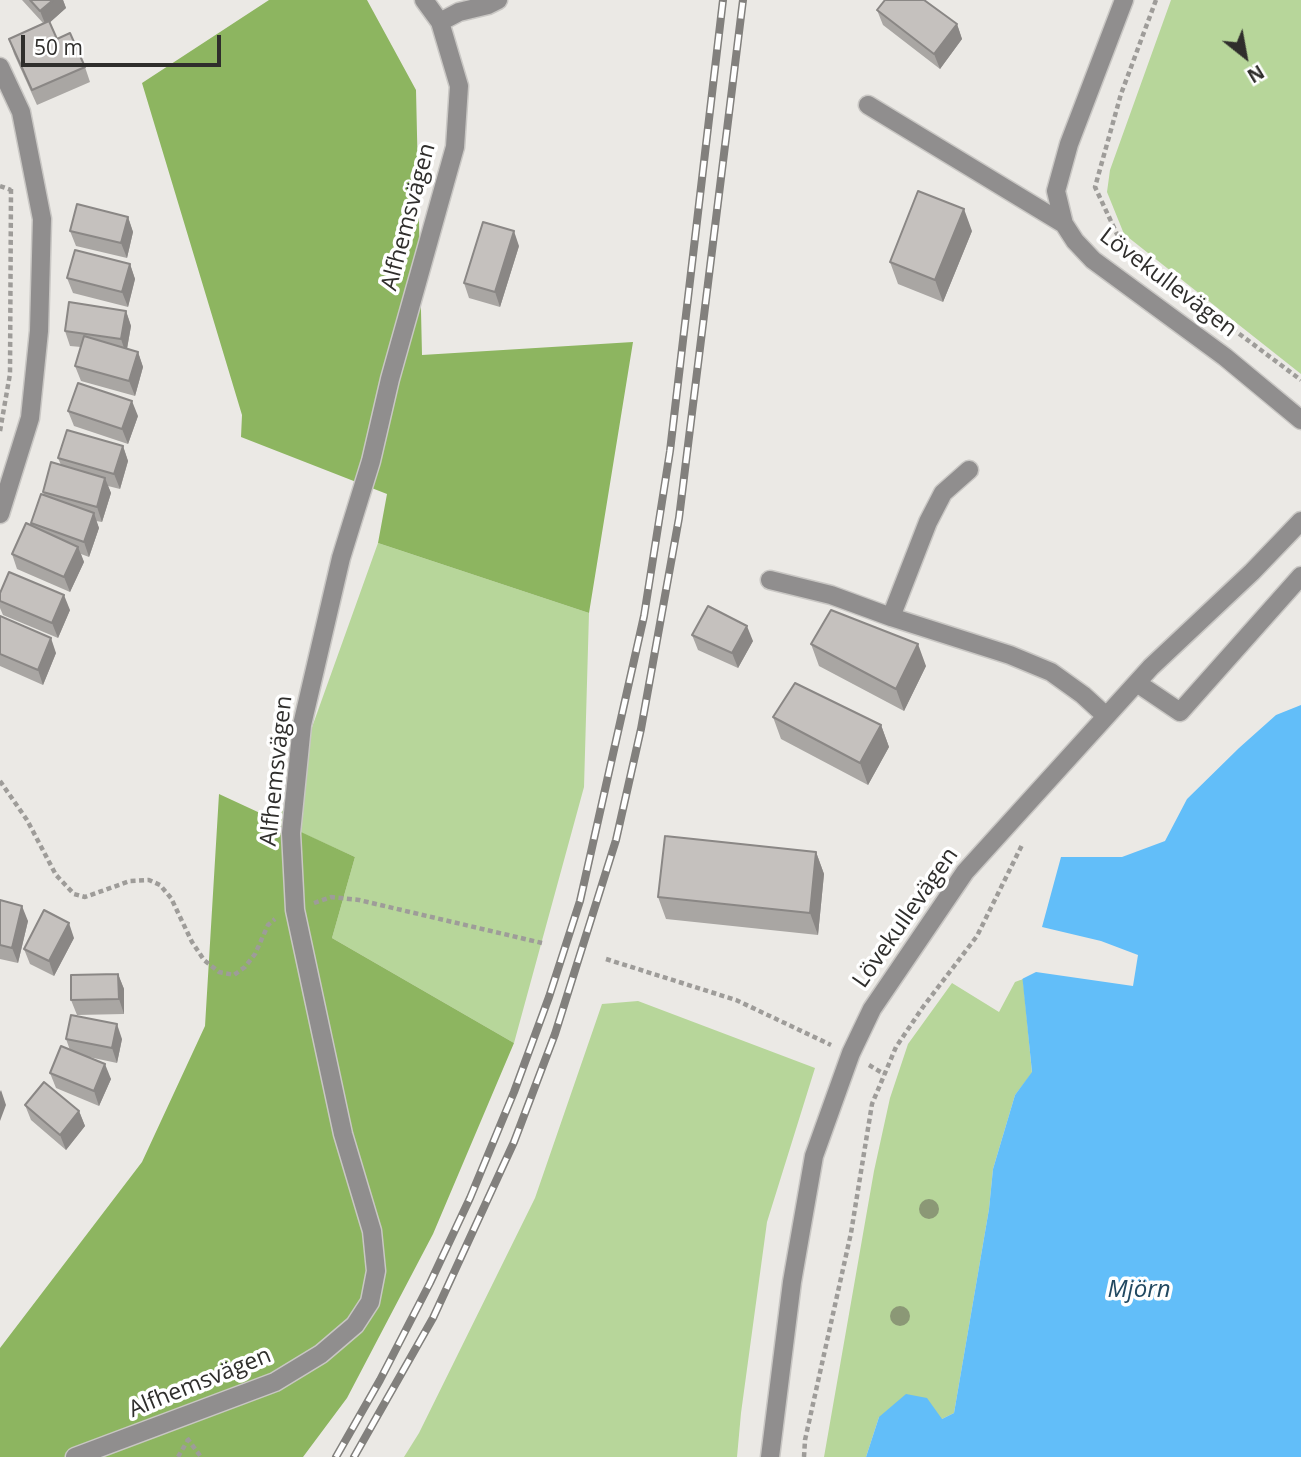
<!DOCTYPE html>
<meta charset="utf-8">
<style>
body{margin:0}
#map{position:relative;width:1301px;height:1457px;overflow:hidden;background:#ebe9e5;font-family:"Open Sans",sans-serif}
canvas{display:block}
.north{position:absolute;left:1210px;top:21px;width:70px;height:70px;-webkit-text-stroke:5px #fff;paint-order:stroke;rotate:149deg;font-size:19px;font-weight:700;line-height:28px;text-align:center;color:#2f2e2c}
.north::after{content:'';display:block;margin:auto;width:24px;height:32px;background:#2f2e2c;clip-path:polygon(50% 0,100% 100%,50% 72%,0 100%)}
.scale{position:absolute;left:21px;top:35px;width:200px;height:32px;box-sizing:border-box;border:4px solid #2f2e2c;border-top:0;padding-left:9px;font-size:21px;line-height:24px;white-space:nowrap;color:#2f2e2c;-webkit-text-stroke:5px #fff;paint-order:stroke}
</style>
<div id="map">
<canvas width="1301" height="1457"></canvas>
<div class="north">N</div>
<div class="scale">50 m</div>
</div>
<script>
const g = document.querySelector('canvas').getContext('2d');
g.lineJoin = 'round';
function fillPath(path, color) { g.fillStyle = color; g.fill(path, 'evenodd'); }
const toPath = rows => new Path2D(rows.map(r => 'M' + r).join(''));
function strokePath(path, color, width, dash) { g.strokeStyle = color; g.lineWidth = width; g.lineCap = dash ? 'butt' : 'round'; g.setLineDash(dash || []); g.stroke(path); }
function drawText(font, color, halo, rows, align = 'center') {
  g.font = font + ' "Open Sans",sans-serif'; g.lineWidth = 7; g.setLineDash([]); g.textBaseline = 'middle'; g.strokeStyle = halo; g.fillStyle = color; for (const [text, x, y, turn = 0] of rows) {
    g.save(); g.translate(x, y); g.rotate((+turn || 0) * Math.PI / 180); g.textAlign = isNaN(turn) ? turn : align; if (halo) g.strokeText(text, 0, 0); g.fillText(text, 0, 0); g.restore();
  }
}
fillPath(toPath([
 [1171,0,1301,0,1301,374,1124,234,1107,192,1110,170],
 [378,543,589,613,584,787,514,1043,332,938,355,857,278,822],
 [1023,979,1032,1073,1015,1095,993,1169,989,1209,954,1413,942,1419,879,1417,866,1457,824,1457,874,1171,890,1098,908,1044,952,983,999,1012,1015,982],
 [638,1001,815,1068,767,1222,741,1413,737,1457,404,1457,419,1433,535,1198,602,1004]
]), '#b7d69a');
fillPath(toPath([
 [269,0,367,0,416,90,422,355,633,342,589,613,378,543,387,494,241,437,242,415,142,83],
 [219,794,355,857,332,938,514,1043,433,1234,347,1398,303,1457,0,1457,0,1348,142,1162,205,1026]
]), '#8db560');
fillPath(toPath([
 [1301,705,1301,1457,866,1457,879,1417,906,1394,927,1398,942,1419,954,1413,989,1209,993,1169,1015,1095,1032,1072,1022,974,1042,927,1061,857,1122,857,1165,841,1187,799,1239,748,1276,715]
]), '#62bef9');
fillPath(toPath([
 [1039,924,1042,927,1101,941,1138,955,1133,986,1036,972,1020,980,1019,973]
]), '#ebe9e5');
const minor = toPath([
 [424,0,440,22],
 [1124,0,1069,144,1056,191,1064,224,1075,241,1093,260,1225,357,1301,420],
 [0,67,21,112,42,219,39,331,30,418,0,514],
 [868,105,1064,224],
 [770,580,831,595,891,617,1010,655,1051,672,1083,695,1106,716],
 [891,617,928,522,943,493,969,470],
 [1137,683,1180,712,1301,576],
 [75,1457,275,1382,321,1354,355,1325,370,1302,376,1271,372,1231,343,1134,295,910,291,833,302,725,341,558,371,461,390,379,455,147,459,86,440,22,459,12,488,5,498,0],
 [770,1457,792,1282,814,1156,851,1053,872,1009,965,872,1151,667,1252,572,1301,521]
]);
strokePath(minor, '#c9c7c4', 21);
strokePath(toPath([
 [1156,0,1121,94,1095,187,1123,247,1301,380],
 [0,186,11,190],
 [0,431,10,374,11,188],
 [0,781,27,820,56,875,74,894,85,897,130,881,149,880,160,885,171,898,192,942,204,960,219,972,234,975,245,967,255,954,268,925,275,919],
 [314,903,331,897,359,900,542,943],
 [606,959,736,1000,831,1045],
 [869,1065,884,1074],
 [187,1438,201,1457],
 [178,1457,188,1440],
 [804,1457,805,1440,851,1233,872,1104,896,1047,923,1007,977,936,1023,843]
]), '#9e9c99', 4.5, [5, 3.5]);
strokePath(minor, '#908e8e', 18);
const rail = toPath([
 [336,1457,380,1380,430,1283,470,1198,514,1092,549,997,580,901,644,616,670,451,723,0],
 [354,1457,433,1318,514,1142,555,1034,616,840,641,729,679,518,743,0]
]);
strokePath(rail, '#82807d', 8);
strokePath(rail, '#fff', 5, [16]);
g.fillStyle = '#8b9876';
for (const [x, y] of [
 [929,1209],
 [900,1316]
]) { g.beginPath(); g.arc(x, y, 10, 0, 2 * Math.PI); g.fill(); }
fillPath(toPath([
 [22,0,63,0,66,8,50,22,57,39,85,67,90,82,37,105,14,54,9,39,43,23],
 [877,10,957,24,962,39,940,69,883,25],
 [128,217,133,232,127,258,76,246,70,231],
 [972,231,943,302,898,284,890,262],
 [519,246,500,307,469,298,464,283],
 [130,264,135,279,128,307,73,293,67,278],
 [126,311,131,326,127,349,138,352,143,367,135,396,81,381,75,366,81,347,70,346,65,331],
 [68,411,138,416,128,444,74,426],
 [123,446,128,461,120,489,108,486,111,493,102,522,96,521,99,528,89,557,81,554,84,562,70,592,17,569,12,554,32,526,31,523,44,495,43,492,61,465,58,458],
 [0,593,70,610,58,638,3,615,0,608],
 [0,616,56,653,43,685,0,666],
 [692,635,753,641,738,668,698,650],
 [811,644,926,666,904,711,819,666],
 [773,717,881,725,889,747,868,785,781,739],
 [816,852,824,874,818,935,666,919,658,897],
 [0,900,28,921,18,963,0,959],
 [74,938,54,976,30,964,24,949],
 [118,974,124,989,124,1014,77,1015,71,1000],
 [66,1039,122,1039,117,1063,89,1057,111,1079,99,1106,56,1088,50,1073,70,1050],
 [25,1105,79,1111,85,1126,66,1150,31,1120]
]), '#a9a6a3');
fillPath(toPath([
 [53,0,63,0,66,8,46,26,40,11],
 [957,24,962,39,940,69,934,54],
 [964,209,972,231,943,302,935,280],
 [128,217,133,232,127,258,121,243],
 [514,231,519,246,500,307,495,292],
 [130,264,135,279,128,307,122,292],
 [126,311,131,326,126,354,121,339],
 [138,352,143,367,135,396,129,381],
 [132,401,138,416,128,444,122,429],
 [123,446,128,461,120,489,114,474],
 [105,478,111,493,102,522,97,507],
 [94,513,99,528,89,557,84,542],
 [78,547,84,562,70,592,64,577],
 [64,595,70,610,58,638,52,623],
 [747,626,753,641,738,668,732,653],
 [51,638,56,653,43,685,38,670],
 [918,644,926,666,904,711,896,689],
 [881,725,889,747,868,785,860,763],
 [816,852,824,874,818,935,810,913],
 [22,906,28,921,18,963,12,948],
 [69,923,74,938,54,976,49,961],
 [118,974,124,989,124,1014,119,999],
 [117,1024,122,1039,117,1063,112,1048],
 [105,1064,111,1079,99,1106,94,1091],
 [1,1090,6,1105,0,1121,0,1092],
 [79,1111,85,1126,66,1150,60,1135]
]), '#8a8785');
const building = toPath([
 [30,0,53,0,40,11,30,0],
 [885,0,924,0,957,24,934,54,877,10,885,0],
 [49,21,57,39,70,33,85,67,32,90,9,39,49,21],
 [918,191,964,209,935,280,890,262,918,191],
 [77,204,128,217,121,243,70,231,77,204],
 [483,222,514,231,495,292,464,283,483,222],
 [75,250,130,264,122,292,67,278,75,250],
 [69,302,126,311,121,339,65,331,69,302],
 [84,336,138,352,129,381,75,366,84,336],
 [78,383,132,401,122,429,68,411,78,383],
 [67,430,123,446,114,474,58,458,67,430],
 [51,462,105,478,97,507,43,492,51,462],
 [41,494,94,513,84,542,31,523,41,494],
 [26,523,78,547,64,577,12,554,26,523],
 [9,572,64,595,52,623,0,601,0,593,9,572],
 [708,606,747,626,732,653,692,635,708,606],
 [831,610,918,644,896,689,811,644,831,610],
 [0,616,51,638,38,670,0,654,0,616],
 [795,683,881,725,860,763,773,717,795,683],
 [665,836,816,852,810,913,658,897,665,836],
 [0,900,22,906,12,948,0,945,0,900],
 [44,910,69,923,49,961,24,949,44,910],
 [118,974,119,999,71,1000,71,975,118,974],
 [71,1015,117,1024,112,1048,66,1039,71,1015],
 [61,1046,105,1064,94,1091,50,1073,61,1046],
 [44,1082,79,1111,60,1135,25,1105,44,1082]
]);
fillPath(building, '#c5c1be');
strokePath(building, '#8a8785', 2);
drawText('23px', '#2f2e2c', '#fff', [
 ["Alfhemsvägen",409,217,-75],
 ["Lövekullevägen",1168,283,37],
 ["Alfhemsvägen",277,771,-84],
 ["Lövekullevägen",906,918,-55],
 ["Alfhemsvägen",200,1383,-22]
]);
drawText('italic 24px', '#224961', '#fff', [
 ["Mjörn",1139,1290]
]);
</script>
